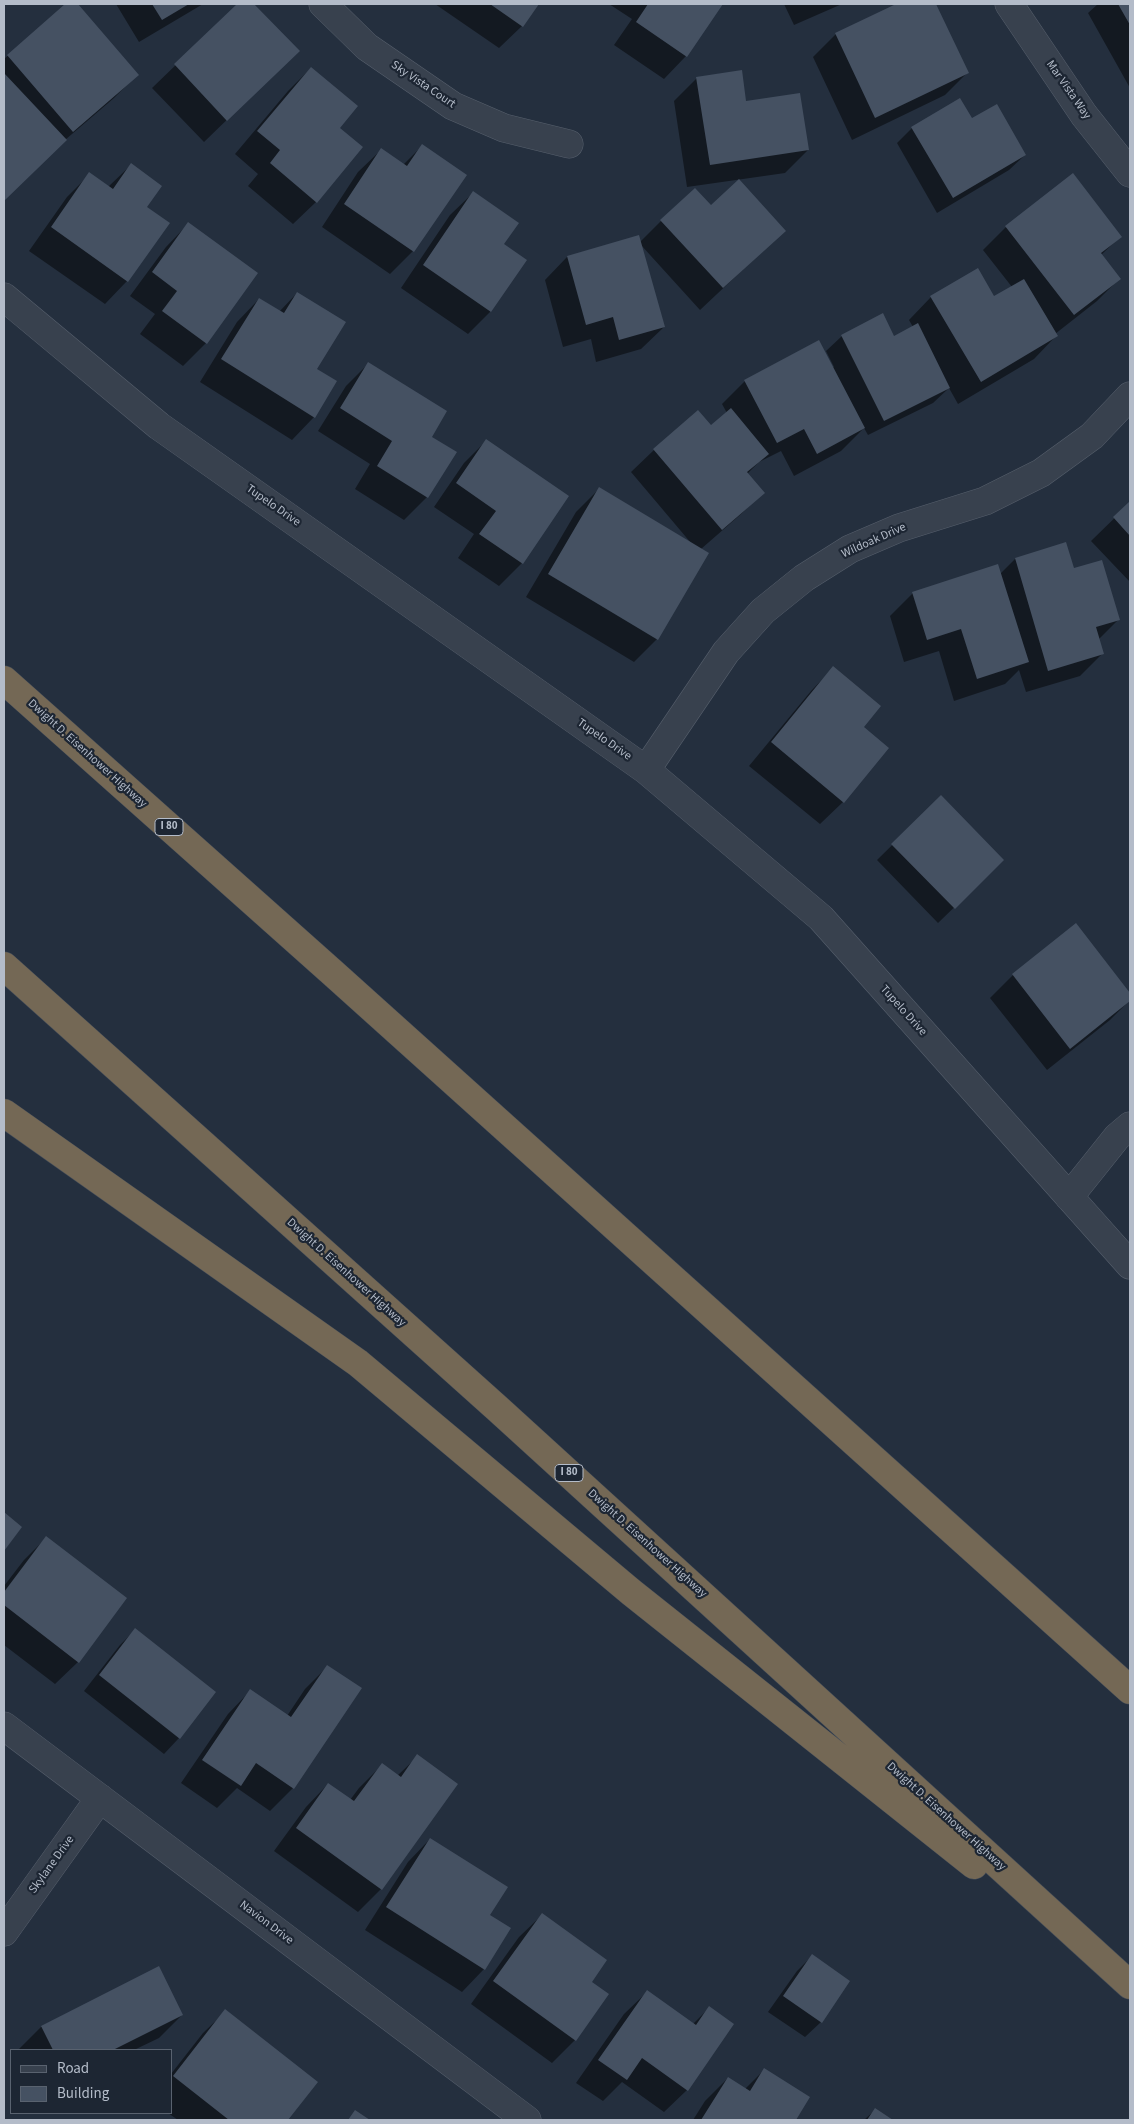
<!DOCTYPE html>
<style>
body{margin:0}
#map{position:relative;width:1134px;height:2124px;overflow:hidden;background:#242f3e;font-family:"Source Sans 3",sans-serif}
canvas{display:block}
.frame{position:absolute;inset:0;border:5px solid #b4bcc9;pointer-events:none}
.legend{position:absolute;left:10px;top:2049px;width:162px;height:65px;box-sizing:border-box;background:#1d2633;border:1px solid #59626f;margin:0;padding:6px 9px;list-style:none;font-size:15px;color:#b4bcc9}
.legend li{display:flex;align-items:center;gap:10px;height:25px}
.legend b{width:25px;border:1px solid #59626f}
</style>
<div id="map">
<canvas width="1134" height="2124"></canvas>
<div class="frame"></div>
<ul class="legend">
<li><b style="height:6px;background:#38414e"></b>Road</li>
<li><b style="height:14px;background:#455162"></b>Building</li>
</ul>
</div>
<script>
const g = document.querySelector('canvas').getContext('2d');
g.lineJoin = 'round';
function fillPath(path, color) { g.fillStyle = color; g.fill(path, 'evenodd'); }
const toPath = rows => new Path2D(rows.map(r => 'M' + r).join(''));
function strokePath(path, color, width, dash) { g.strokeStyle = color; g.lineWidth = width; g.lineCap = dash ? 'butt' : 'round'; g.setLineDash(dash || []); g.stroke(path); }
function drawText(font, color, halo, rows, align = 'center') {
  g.font = font + ' "Source Sans 3",sans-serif'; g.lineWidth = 4.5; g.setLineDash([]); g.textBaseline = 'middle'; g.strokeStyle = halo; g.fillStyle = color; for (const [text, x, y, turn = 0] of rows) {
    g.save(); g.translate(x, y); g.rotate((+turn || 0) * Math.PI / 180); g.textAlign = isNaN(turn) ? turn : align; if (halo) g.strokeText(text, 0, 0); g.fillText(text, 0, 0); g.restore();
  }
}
fillPath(toPath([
 [67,4,76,4,137,75,114,98,65,140,4,200,4,59],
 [116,4,203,4,139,42],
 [239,4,253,4,298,51,204,142,152,88],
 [435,4,537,4,522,26,499,48],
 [609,4,722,4,686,56,664,79,614,45,632,19],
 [784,4,842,4,794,25],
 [899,4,935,4,968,72,945,95,852,140,813,57,836,34],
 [1098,4,1130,4,1130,88,1088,13],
 [311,68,338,128,361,147,316,202,293,224,248,186,258,174,235,154,288,91],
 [697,78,745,103,808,150,785,173,687,187,674,101],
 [972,120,1025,155,1009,170,937,213,897,143,912,128],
 [422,146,465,175,413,251,390,274,322,227,358,172,381,150,403,165],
 [131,165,127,281,105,304,29,251,67,197,90,174,108,187],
 [473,193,502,244,491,311,468,334,401,288,450,215],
 [711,207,784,231,700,310,641,245,664,327,641,349,596,362,591,339,563,347,545,280,567,257,638,237,640,242,661,221],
 [188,224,206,343,183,366,140,334,155,314,130,296,166,247],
 [1006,227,1120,237,1101,255,1119,279,1097,301,1055,334,1056,336,1034,359,958,404,949,388,933,403,868,435,864,428,841,451,794,476,781,451,759,462,747,474,763,493,740,515,701,549,657,639,634,662,526,597,576,512,599,489,691,543,631,472,654,450,711,427,727,413,722,404,745,381,832,368,834,367,826,351,842,336,893,337,913,327,909,320,931,297,994,298,1012,287,983,250],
 [297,293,315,369,314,417,292,440,200,382,237,322,259,299,279,312],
 [368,364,427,497,404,520,355,489,370,464,318,431,346,386],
 [486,441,567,497,522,563,499,586,458,558,474,534,434,507,464,463],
 [1130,503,1130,582,1091,541],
 [1015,559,1073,570,1119,619,1098,640,1102,654,1080,676,1026,692,1019,670,1005,684,954,701,939,651,904,662,890,616,913,593,1000,574],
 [833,668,862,727,843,802,820,824,749,766,811,691],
 [941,797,1003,860,938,923,877,860],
 [1076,925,1130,995,1130,1000,1110,1020,1047,1070,990,998,1013,975],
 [46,1538,78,1662,55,1684,4,1645,4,1586,24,1560],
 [135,1630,179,1738,164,1754,84,1691,120,1645],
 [327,1667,360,1689,293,1788,270,1811,237,1788,217,1808,181,1783,228,1714,250,1691,287,1716,305,1689],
 [418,1756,456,1784,381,1889,358,1912,274,1851,306,1807,328,1784,350,1800,359,1788,382,1765,397,1776],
 [430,1839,488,1915,484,1969,462,1992,365,1930,408,1862],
 [542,1915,590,1982,575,2040,552,2063,471,2004,519,1937],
 [812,1956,821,2022,805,2037,768,2012,797,1971],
 [647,1992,693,2024,709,2008,687,2090,664,2112,622,2082,603,2101,576,2083,624,2014],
 [226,2011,316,2082,286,2120,178,2120,168,2113,171,2113,171,2074,203,2033],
 [182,2015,159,2038,134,2050,19,2049,41,2027],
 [764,2070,809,2097,795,2120,693,2120,705,2101,728,2078,745,2089],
 [875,2110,891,2120,864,2120]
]), '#0007');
fillPath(toPath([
 [65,4,78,4,139,75,73,132,7,55],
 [152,4,189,4,162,20],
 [237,4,254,4,300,51,227,121,174,64],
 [490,4,539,4,523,27],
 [648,4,723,4,687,57,636,22],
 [896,4,936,4,969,73,875,118,835,33],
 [1118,4,1130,4,1130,25],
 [311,67,358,106,340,128,363,147,317,203,270,163,280,150,257,131],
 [742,70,746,101,800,93,809,150,710,165,696,77],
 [4,73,67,140,4,201],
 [960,98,972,118,997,104,1026,155,953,198,911,127],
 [422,144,467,175,414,252,344,204,381,148,407,166],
 [131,163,162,186,147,207,170,223,128,282,51,227,89,172,113,189],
 [1073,173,1122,237,1101,253,1121,279,1074,315,1005,226],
 [739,179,786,231,723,288,660,220,695,188,711,205],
 [473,191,519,223,504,244,527,260,491,312,423,265],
 [188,222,258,273,207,344,162,311,177,291,152,272],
 [639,235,665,327,619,340,613,317,586,325,567,256],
 [978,268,994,296,1024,279,1058,336,981,382,930,296],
 [297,292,346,322,317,369,337,381,315,418,221,359,259,298,284,313],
 [883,313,894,336,918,323,950,388,884,421,841,335],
 [819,340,865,428,817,454,804,429,777,443,744,380],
 [368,362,447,411,432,437,457,452,428,498,377,466,392,441,340,408],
 [731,408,769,454,747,472,765,493,722,530,653,449,698,410,711,425],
 [486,439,569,496,523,564,479,534,496,511,456,483],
 [599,487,709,553,658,640,548,574],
 [1130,501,1130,536,1113,517],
 [1066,542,1074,568,1102,560,1120,620,1096,627,1104,654,1048,671,1015,558],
 [998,564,1029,662,977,679,961,629,927,640,912,592],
 [833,666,881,706,864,727,889,748,844,803,771,742],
 [941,795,1004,860,955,909,891,844],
 [1076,923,1130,993,1130,1001,1070,1049,1012,974],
 [4,1512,22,1527,4,1551],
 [46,1536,127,1598,79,1663,4,1605,4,1592],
 [135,1628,216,1692,180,1739,99,1675],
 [327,1665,362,1688,294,1789,256,1763,241,1786,202,1760,250,1689,291,1717],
 [417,1754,458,1784,382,1890,296,1828,328,1783,354,1801,382,1763,401,1777],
 [430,1838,508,1887,490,1915,511,1928,485,1970,386,1907],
 [542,1913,607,1960,592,1982,609,1994,576,2041,493,1981],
 [812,1954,850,1981,822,2023,783,1996],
 [159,1966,183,2015,113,2050,53,2050,41,2026],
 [647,1990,696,2025,709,2006,734,2024,688,2091,642,2058,627,2080,598,2060],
 [225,2009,318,2082,288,2120,229,2120,173,2076],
 [764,2068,810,2097,796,2120,701,2120,728,2077,750,2091],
 [875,2108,893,2120,867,2120],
 [355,2110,370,2120,348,2120]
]), '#455162');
const minor = toPath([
 [323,4,367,47,453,106,504,128,569,144],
 [1009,4,1084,115,1130,173],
 [4,297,159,426,646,770,821,918,1130,1265],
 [646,770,726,652,763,611,804,578,850,549,899,528,985,501,1041,473,1092,436,1130,396],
 [1069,1197,1117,1137,1130,1126],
 [4,1726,527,2120],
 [4,1932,100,1798]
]);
const highway = toPath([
 [4,680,334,974,1130,1690],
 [4,966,498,1409,1130,1985],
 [4,1113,358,1363,631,1592,974,1865]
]);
strokePath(minor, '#565f6c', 29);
strokePath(highway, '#434c59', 29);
strokePath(minor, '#38414e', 28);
strokePath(highway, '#746855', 28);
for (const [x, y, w] of [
 [169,827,28],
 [569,1473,28]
]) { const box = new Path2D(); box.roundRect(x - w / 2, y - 8.5, w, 17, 4); g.fillStyle = '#1d2633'; g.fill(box); strokePath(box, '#b4bcc9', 1); }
drawText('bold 11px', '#b4bcc9', null, [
 ["I 80",169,827],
 ["I 80",569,1473]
]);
drawText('12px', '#b4bcc9', '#1d2633', [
 ["Sky Vista Court",423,85,34],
 ["Mar Vista Way",1068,90,55],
 ["Tupelo Drive",273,506,35],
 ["Wildoak Drive",874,541,-24],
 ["Tupelo Drive",604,740,35],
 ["Dwight D. Eisenhower Highway",87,754,42],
 ["Tupelo Drive",903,1011,48],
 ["Dwight D. Eisenhower Highway",346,1273,42],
 ["Dwight D. Eisenhower Highway",647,1544,42],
 ["Dwight D. Eisenhower Highway",946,1817,42],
 ["Skylane Drive",52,1865,-54],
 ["Navion Drive",266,1923,37]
]);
</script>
